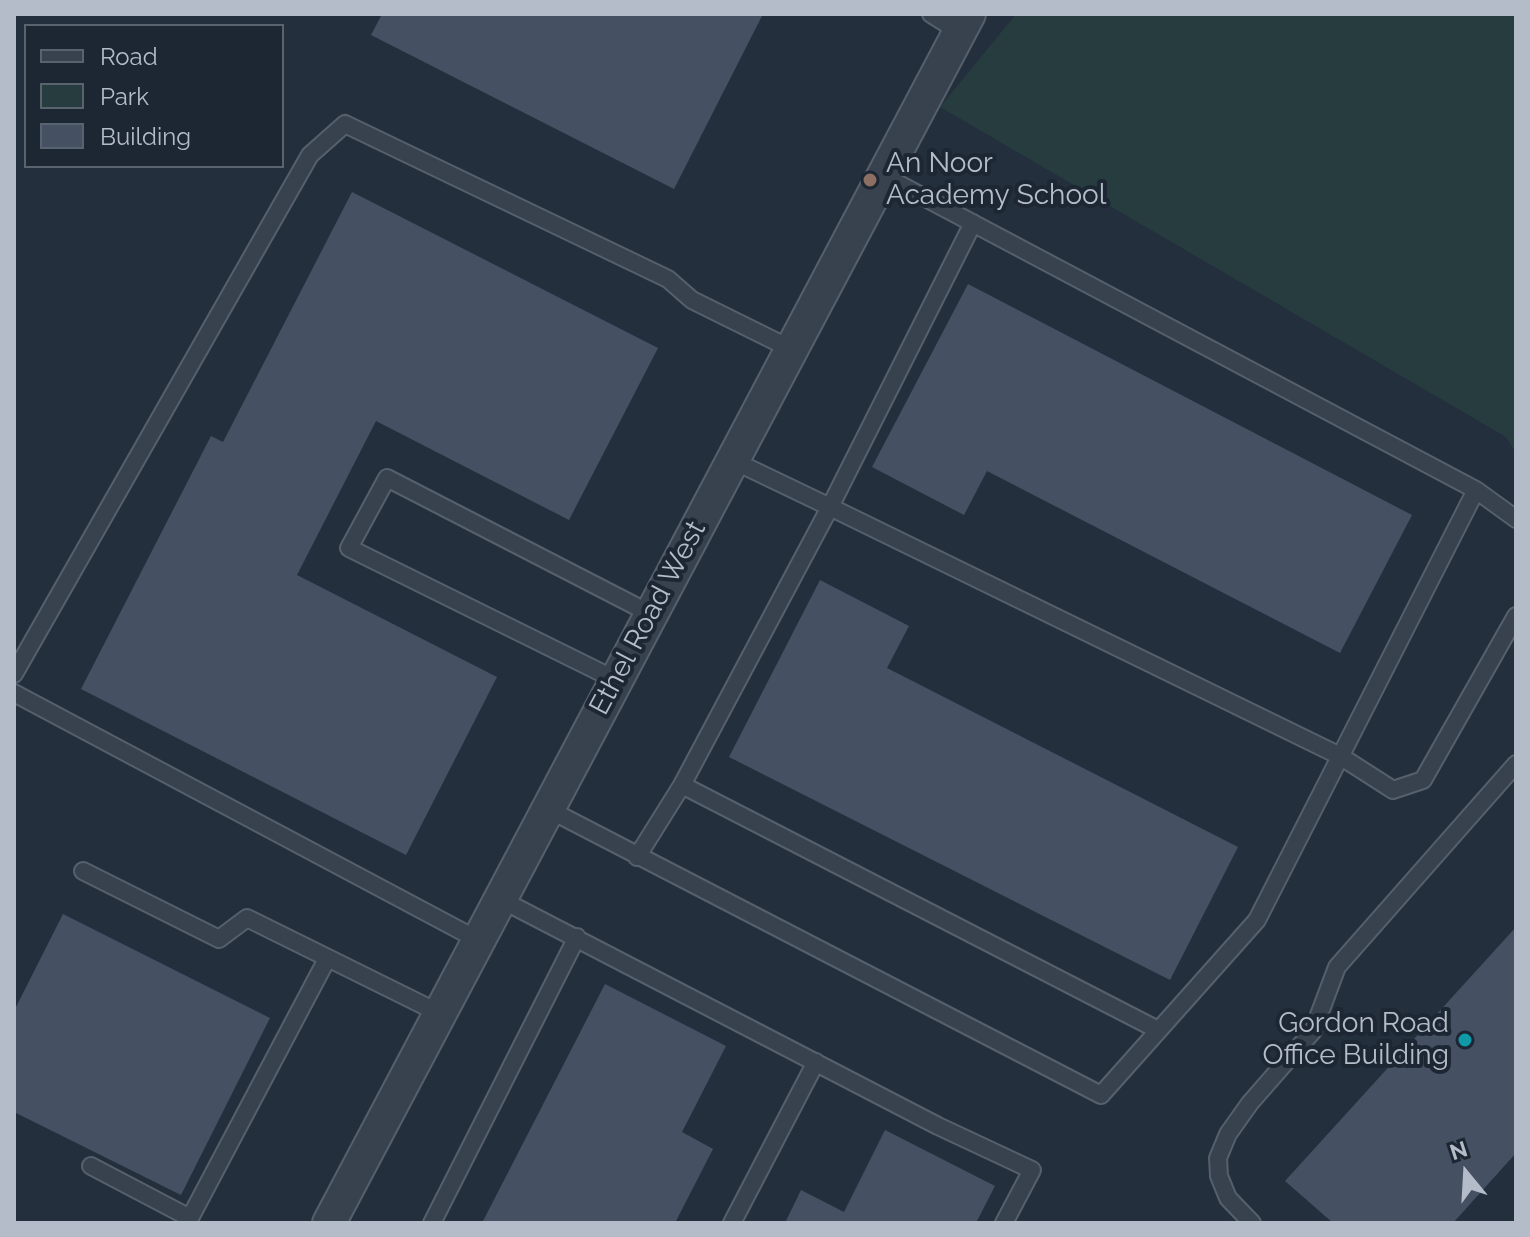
<!DOCTYPE html>
<style>
body{margin:0}
#map{position:relative;width:1530px;height:1237px;overflow:hidden;background:#242f3e;font-family:Raleway,sans-serif}
canvas{display:block}
.frame{position:absolute;inset:0;border:16px solid #b4bcc9;pointer-events:none}
.legend{position:absolute;left:24px;top:24px;width:260px;height:144px;box-sizing:border-box;background:#1d2633;border:2px solid #59626f;margin:0;padding:10px 14px;list-style:none;font-size:24px;color:#b4bcc9}
.legend li{display:flex;align-items:center;gap:16px;height:40px}
.legend b{width:40px;border:2px solid #59626f}
.north{position:absolute;left:1426px;top:1133px;width:80px;height:80px;-webkit-text-stroke:6px #1d2633;paint-order:stroke;rotate:342deg;font-size:22px;font-weight:700;line-height:32px;text-align:center;color:#b4bcc9}
.north::after{content:'';display:block;margin:auto;width:28px;height:36px;background:#b4bcc9;clip-path:polygon(50% 0,100% 100%,50% 72%,0 100%)}
</style>
<div id="map">
<canvas width="1530" height="1237"></canvas>
<div class="frame"></div>
<ul class="legend">
<li><b style="height:10px;background:#38414e"></b>Road</li>
<li><b style="height:22px;background:#263c3f"></b>Park</li>
<li><b style="height:22px;background:#455162"></b>Building</li>
</ul>
<div class="north">N</div>
</div>
<script>
const g = document.querySelector('canvas').getContext('2d');
g.lineJoin = 'round';
function fillPath(path, color) { g.fillStyle = color; g.fill(path, 'evenodd'); }
const toPath = rows => new Path2D(rows.map(r => 'M' + r).join(''));
function strokePath(path, color, width, dash) { g.strokeStyle = color; g.lineWidth = width; g.lineCap = dash ? 'butt' : 'round'; g.setLineDash(dash || []); g.stroke(path); }
function drawText(font, color, halo, rows, align = 'center') {
  g.font = font + ' Raleway,sans-serif'; g.lineWidth = 8; g.setLineDash([]); g.textBaseline = 'middle'; g.strokeStyle = halo; g.fillStyle = color; for (const [text, x, y, turn = 0] of rows) {
    g.save(); g.translate(x, y); g.rotate((+turn || 0) * Math.PI / 180); g.textAlign = isNaN(turn) ? turn : align; if (halo) g.strokeText(text, 0, 0); g.fillText(text, 0, 0); g.restore();
  }
}
fillPath(toPath([
 [1016,14,1516,14,1516,453,1506,437,940,107]
]), '#263c3f');
fillPath(toPath([
 [382,14,763,14,674,189,371,35],
 [352,192,658,348,569,520,376,421,297,575,497,677,406,855,81,689,211,436,223,442],
 [968,284,1412,515,1340,653,987,471,964,515,872,467],
 [820,580,909,626,887,668,1238,847,1170,980,729,757],
 [63,914,270,1018,181,1195,14,1112,14,1011],
 [1516,927,1516,1153,1453,1223,1333,1223,1285,1181],
 [605,984,726,1046,682,1132,713,1149,675,1223,482,1223],
 [885,1130,995,1186,976,1223,785,1223,801,1190,844,1212]
]), '#455162');
const service = toPath([
 [931,14,958,31],
 [973,223,830,507,1340,756,1393,790,1423,780,1516,616],
 [1476,490,1516,519],
 [14,674,310,155,345,124,668,279,692,300,791,349],
 [616,680,349,548,387,478,651,614],
 [14,693,478,940],
 [682,785,830,507,732,460],
 [548,809,1101,1095,1257,920,1476,490,882,175],
 [637,857,682,785,1158,1030],
 [83,871,219,939,247,918,439,1013],
 [500,899,938,1126,1032,1170,1004,1223],
 [91,1166,190,1218,327,959],
 [432,1223,577,937],
 [732,1223,816,1062],
 [1252,1223,1228,1198,1219,1176,1218,1158,1228,1134,1250,1103,1313,1031,1337,967,1516,764]
]);
const minor = toPath([
 [329,1223,969,14]
]);
strokePath(service, '#565f6c', 20);
strokePath(minor, '#565f6c', 36);
strokePath(service, '#38414e', 16);
strokePath(minor, '#38414e', 32);
for (const [x, y, r, color] of [
 [870,180,8,"#8d6e63"],
 [1465,1040,8,"#0f9aa8"]
]) { const dot = new Path2D(); dot.arc(x, y, r, 0, 2 * Math.PI); g.fillStyle = color; g.fill(dot); strokePath(dot, '#1d2633', 3); }
drawText('28px', '#b4bcc9', '#1d2633', [
 ["An Noor",886,164],
 ["Academy School",886,196],
 ["Gordon Road",1449,1024,"right"],
 ["Office Building",1449,1056,"right"]
], 'left');
drawText('28px', '#b4bcc9', '#1d2633', [
 ["Ethel Road West",648,618,-62]
]);
</script>
